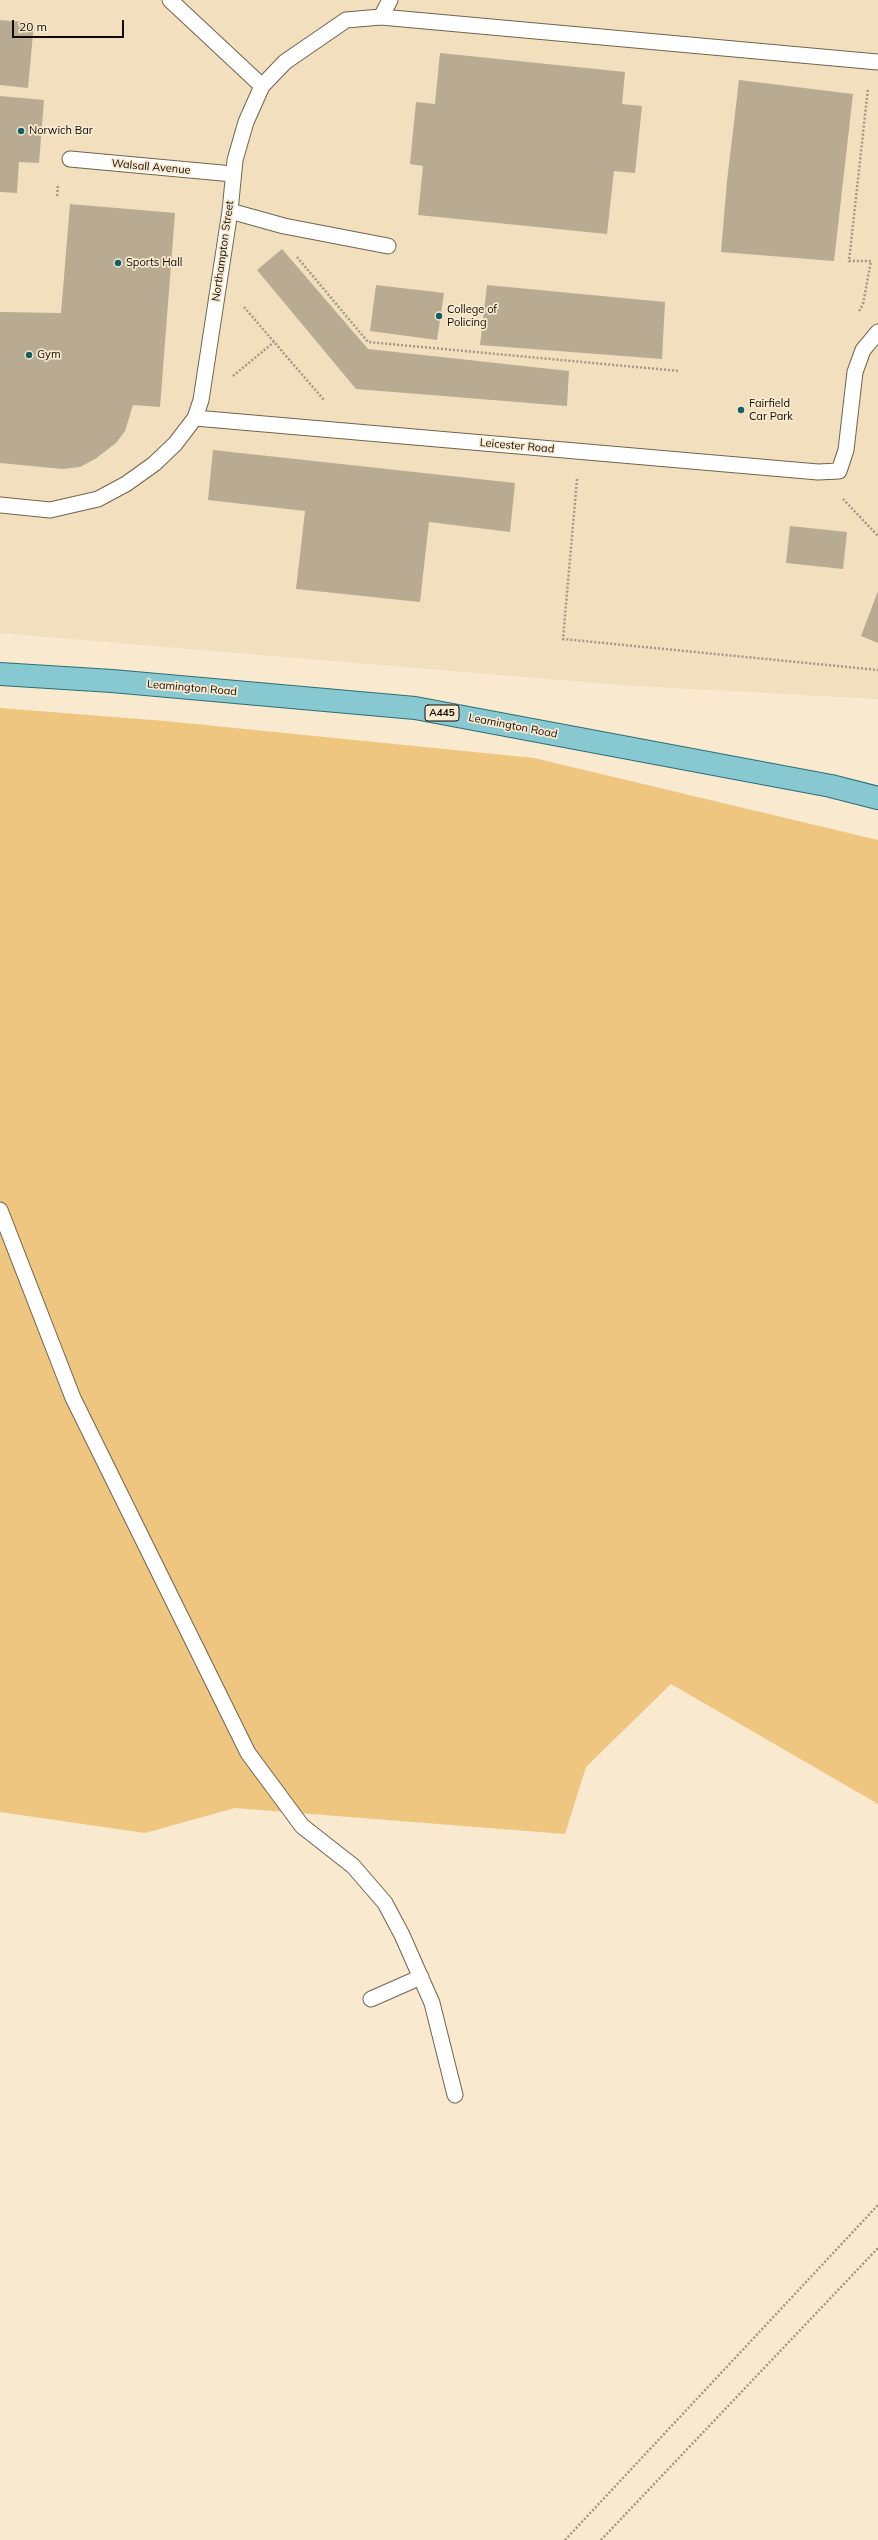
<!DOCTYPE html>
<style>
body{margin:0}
#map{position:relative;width:878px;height:2540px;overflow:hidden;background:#f8e9cf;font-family:Mulish,sans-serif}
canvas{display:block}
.scale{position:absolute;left:12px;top:20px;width:112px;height:18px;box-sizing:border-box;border:2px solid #100b04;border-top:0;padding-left:5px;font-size:12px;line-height:14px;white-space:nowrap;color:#100b04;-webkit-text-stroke:3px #f8e9cf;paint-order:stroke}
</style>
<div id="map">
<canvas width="878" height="2540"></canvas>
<div class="scale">20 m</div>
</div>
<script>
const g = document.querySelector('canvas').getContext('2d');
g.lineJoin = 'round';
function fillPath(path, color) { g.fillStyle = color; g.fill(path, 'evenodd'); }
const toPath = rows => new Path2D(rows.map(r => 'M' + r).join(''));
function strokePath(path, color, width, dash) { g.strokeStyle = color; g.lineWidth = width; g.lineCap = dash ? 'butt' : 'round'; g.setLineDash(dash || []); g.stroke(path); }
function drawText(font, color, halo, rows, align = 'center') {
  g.font = font + ' Mulish,sans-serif'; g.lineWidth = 3.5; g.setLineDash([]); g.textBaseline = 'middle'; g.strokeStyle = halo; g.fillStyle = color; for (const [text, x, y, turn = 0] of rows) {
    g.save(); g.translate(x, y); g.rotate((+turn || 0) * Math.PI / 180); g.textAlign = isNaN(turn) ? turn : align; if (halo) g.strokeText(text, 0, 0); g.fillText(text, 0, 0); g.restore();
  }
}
fillPath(toPath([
 [0,0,878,0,878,699,633,686,0,633]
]), '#f2dfbe');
fillPath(toPath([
 [0,708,165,721,534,758,878,840,878,1804,671,1684,586,1767,565,1834,235,1808,145,1833,0,1812]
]), '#eec680');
fillPath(toPath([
 [0,20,34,23,28,88,0,85],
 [440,53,625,72,622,104,642,106,635,173,614,171,607,234,418,215,423,166,410,164,416,102,435,104],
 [739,80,853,94,834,261,721,252,727,181],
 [0,96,44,100,39,163,19,162,17,193,0,192],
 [70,204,175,213,160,407,133,405,125,431,116,443,95,459,80,467,63,469,0,463,0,312,61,313],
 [282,249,368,349,569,371,567,406,356,389,257,270],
 [376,285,444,293,437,340,370,331],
 [487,285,665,302,662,359,480,345],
 [213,450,515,483,510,532,429,522,420,602,296,589,305,511,208,500],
 [790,526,847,532,843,569,786,563],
 [878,591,878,643,861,636]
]), '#b9aa92');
const lane = toPath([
 [170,0,262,86],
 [381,17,390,0],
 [70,159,233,174],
 [230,211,284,226,388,246],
 [195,418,818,472,839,471,846,450,855,372,863,350,878,332],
 [0,505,50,510,98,499,126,484,154,464,175,444,195,418,201,400,230,211,235,160,246,122,262,86,285,62,346,20,381,17,878,62],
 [0,1210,73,1398,248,1753,302,1826,353,1866,385,1903,402,1935,432,2003,455,2095],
 [371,1999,421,1977]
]);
const primary = toPath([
 [0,674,112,681,415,708,831,786,878,798]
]);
strokePath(lane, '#71644d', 17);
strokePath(primary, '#2a6f75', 24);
strokePath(toPath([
 [57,196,58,184],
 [297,257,368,342,679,371],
 [244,307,324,400],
 [859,311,863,304,871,261,849,261,868,88],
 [233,376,274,342],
 [577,479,563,639,878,670],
 [843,499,878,536],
 [565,2540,878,2205],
 [601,2540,878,2248]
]), '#a39885', 2.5, [2, 2]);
strokePath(lane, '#fff', 15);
strokePath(primary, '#88c9d1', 22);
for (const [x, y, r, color] of [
 [21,131,4,"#12616a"],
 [118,263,4,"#12616a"],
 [439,316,4,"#12616a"],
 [29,355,4,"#12616a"],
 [741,410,4,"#12616a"]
]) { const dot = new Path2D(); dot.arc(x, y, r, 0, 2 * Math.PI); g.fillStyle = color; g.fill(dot); strokePath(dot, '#f8e9cf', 1.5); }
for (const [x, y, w] of [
 [442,713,34]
]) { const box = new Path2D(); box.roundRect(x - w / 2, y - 8, w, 16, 3); g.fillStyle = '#f8e9cf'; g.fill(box); strokePath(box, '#100b04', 1); }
drawText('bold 10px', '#100b04', null, [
 ["A445",442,713]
]);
drawText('11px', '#100b04', '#f8e9cf', [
 ["Norwich Bar",29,131],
 ["Sports Hall",126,263],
 ["College of",447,310],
 ["Policing",447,323],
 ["Gym",37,355],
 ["Fairfield",749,404],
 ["Car Park",749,417]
], 'left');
drawText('11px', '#100b04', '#f8e9cf', [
 ["Walsall Avenue",151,167,5],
 ["Northampton Street",223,251,-82],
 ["Leicester Road",517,446,5],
 ["Leamington Road",192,688,5],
 ["Leamington Road",513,726,11]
]);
</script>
